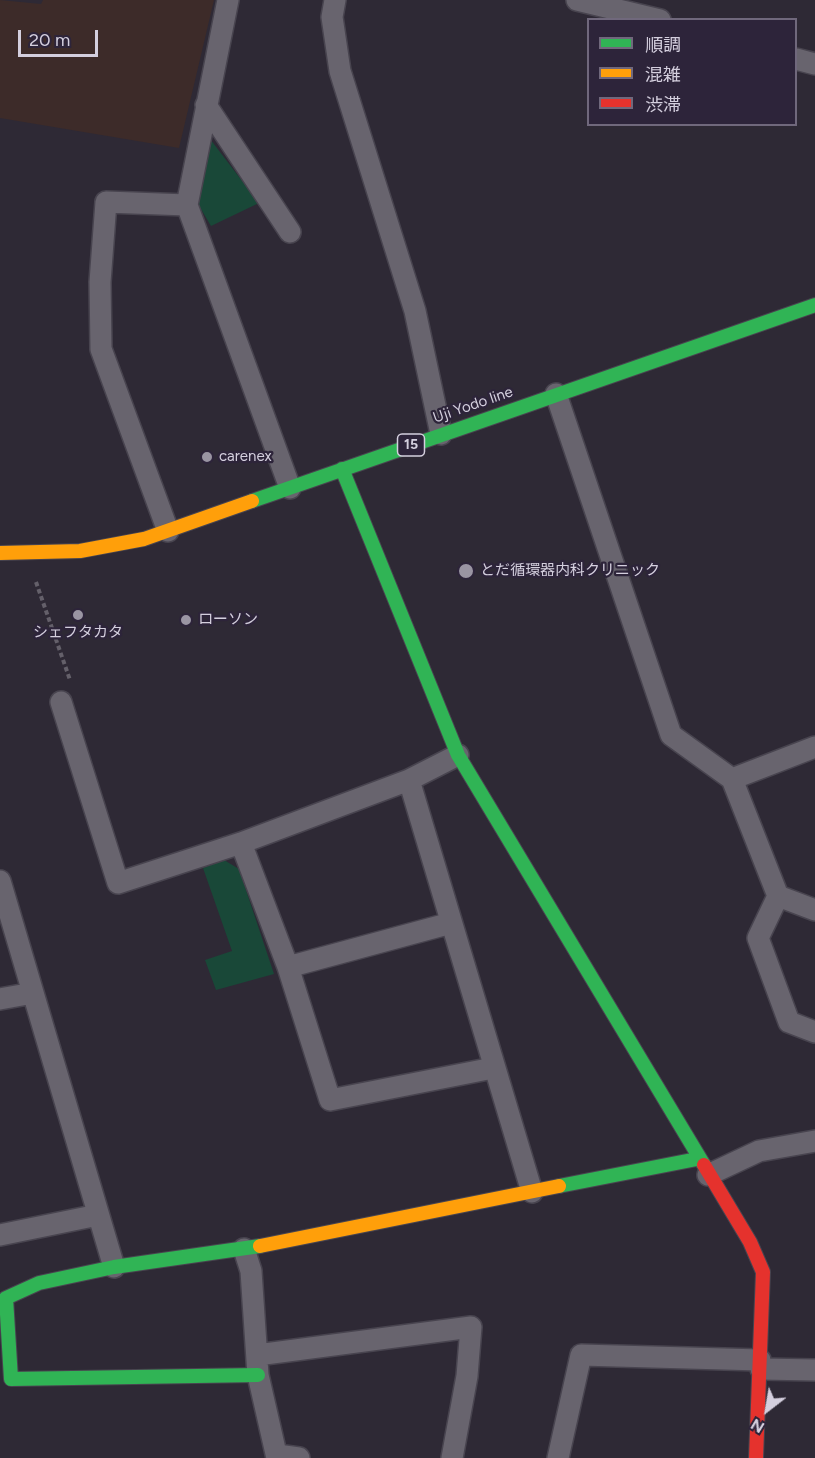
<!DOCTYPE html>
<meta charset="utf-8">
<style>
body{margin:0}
#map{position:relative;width:815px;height:1458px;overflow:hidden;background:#2e2935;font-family:Figtree,"Noto Sans JP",sans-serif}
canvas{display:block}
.legend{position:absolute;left:587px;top:18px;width:210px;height:108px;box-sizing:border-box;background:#2d243a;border:2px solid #70687c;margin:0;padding:8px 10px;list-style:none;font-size:18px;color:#d4cfde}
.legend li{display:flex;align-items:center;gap:12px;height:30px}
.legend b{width:30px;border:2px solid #70687c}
.north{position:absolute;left:737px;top:1380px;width:60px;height:60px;-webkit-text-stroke:4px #2d243a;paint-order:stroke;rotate:211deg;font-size:16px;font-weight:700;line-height:24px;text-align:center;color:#d4cfde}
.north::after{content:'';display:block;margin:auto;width:21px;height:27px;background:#d4cfde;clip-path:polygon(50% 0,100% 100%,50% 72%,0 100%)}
.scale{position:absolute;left:18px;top:30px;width:80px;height:27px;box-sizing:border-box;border:3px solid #d4cfde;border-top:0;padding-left:8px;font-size:18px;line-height:21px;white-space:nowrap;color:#d4cfde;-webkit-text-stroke:4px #2d243a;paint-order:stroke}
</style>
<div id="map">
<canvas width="815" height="1458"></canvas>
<ul class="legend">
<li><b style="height:8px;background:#30b455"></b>順調</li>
<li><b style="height:8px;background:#ff9f0a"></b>混雑</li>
<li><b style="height:8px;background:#e5322d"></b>渋滞</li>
</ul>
<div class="north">N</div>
<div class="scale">20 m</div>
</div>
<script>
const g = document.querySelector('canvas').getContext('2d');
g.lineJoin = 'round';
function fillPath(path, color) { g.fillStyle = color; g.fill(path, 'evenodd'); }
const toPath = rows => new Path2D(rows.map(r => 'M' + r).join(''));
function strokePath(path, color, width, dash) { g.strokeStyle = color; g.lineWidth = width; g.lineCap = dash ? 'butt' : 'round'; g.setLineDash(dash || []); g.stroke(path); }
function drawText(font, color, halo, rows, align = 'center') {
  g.font = font + ' Figtree,"Noto Sans JP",sans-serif'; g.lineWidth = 4.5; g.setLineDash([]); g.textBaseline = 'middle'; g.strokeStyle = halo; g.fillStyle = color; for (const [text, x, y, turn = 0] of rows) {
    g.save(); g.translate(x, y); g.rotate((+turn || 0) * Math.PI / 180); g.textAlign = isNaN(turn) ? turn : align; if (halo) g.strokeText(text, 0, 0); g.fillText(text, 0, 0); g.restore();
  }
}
fillPath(toPath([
 [0,0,41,4,43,0,214,0,179,148,0,118]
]), '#3d2b29');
fillPath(toPath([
 [207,135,259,203,211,226,195,199],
 [224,860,239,869,274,974,216,990,205,960,232,951,203,868]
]), '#194838');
const street = toPath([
 [228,0,187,205,290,488],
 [335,0,332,17,340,71,415,311,441,434],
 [577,0,660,20],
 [796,59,815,64],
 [206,105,290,232],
 [556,394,671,735,732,779,778,896,758,938,789,1022,815,1032],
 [168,531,101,349,100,282,106,202,187,205],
 [61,702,118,883,241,843,409,780,458,755],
 [732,779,815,747],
 [409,780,532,1192],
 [241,843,288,967,330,1100,493,1068],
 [0,881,114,1267],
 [778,896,815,910],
 [288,967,451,923],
 [0,999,33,993],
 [708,1175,759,1151,815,1141],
 [0,1235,98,1215],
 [244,1249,251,1271,258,1375,277,1458],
 [257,1355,471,1327,467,1376,452,1458],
 [761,1369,815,1370],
 [277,1455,299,1458],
 [558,1458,581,1355,760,1360]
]);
const fast = toPath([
 [342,469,458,755,704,1165],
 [252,501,815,305],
 [559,1186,697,1159],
 [258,1375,11,1379,6,1298,39,1283,114,1267,260,1246]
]);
const slow = toPath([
 [0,553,80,551,144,539,252,501],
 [260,1246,559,1186]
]);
const jam = toPath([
 [704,1165,750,1242,763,1272,756,1458]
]);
strokePath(street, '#48444f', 24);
strokePath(fast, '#48444f', 16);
strokePath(slow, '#48444f', 16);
strokePath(jam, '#48444f', 16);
strokePath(toPath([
 [36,582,70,680]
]), '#64606a', 4, [4.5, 3]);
strokePath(street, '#68646e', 21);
strokePath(fast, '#30b455', 14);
strokePath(slow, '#ff9f0a', 14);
strokePath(jam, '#e5322d', 14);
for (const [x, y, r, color] of [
 [207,457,6,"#9a95a3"],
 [466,571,8,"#9a95a3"],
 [78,615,6,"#9a95a3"],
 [186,620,6,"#9a95a3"]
]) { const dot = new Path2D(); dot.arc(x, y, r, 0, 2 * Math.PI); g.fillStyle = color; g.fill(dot); strokePath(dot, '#2d243a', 2); }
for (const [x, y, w] of [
 [411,445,27]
]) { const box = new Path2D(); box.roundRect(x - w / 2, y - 11, w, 22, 4.5); g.fillStyle = '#2d243a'; g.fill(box); strokePath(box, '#d4cfde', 1.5); }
drawText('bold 14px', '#d4cfde', null, [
 ["15",411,445]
]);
drawText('15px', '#d4cfde', '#2d243a', [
 ["Uji Yodo line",473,405,-19]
]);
drawText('15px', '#d4cfde', '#2d243a', [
 ["carenex",219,457],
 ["とだ循環器内科クリニック",480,571],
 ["ローソン",198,620],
 ["シェフタカタ",78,633,"center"]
], 'left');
</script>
